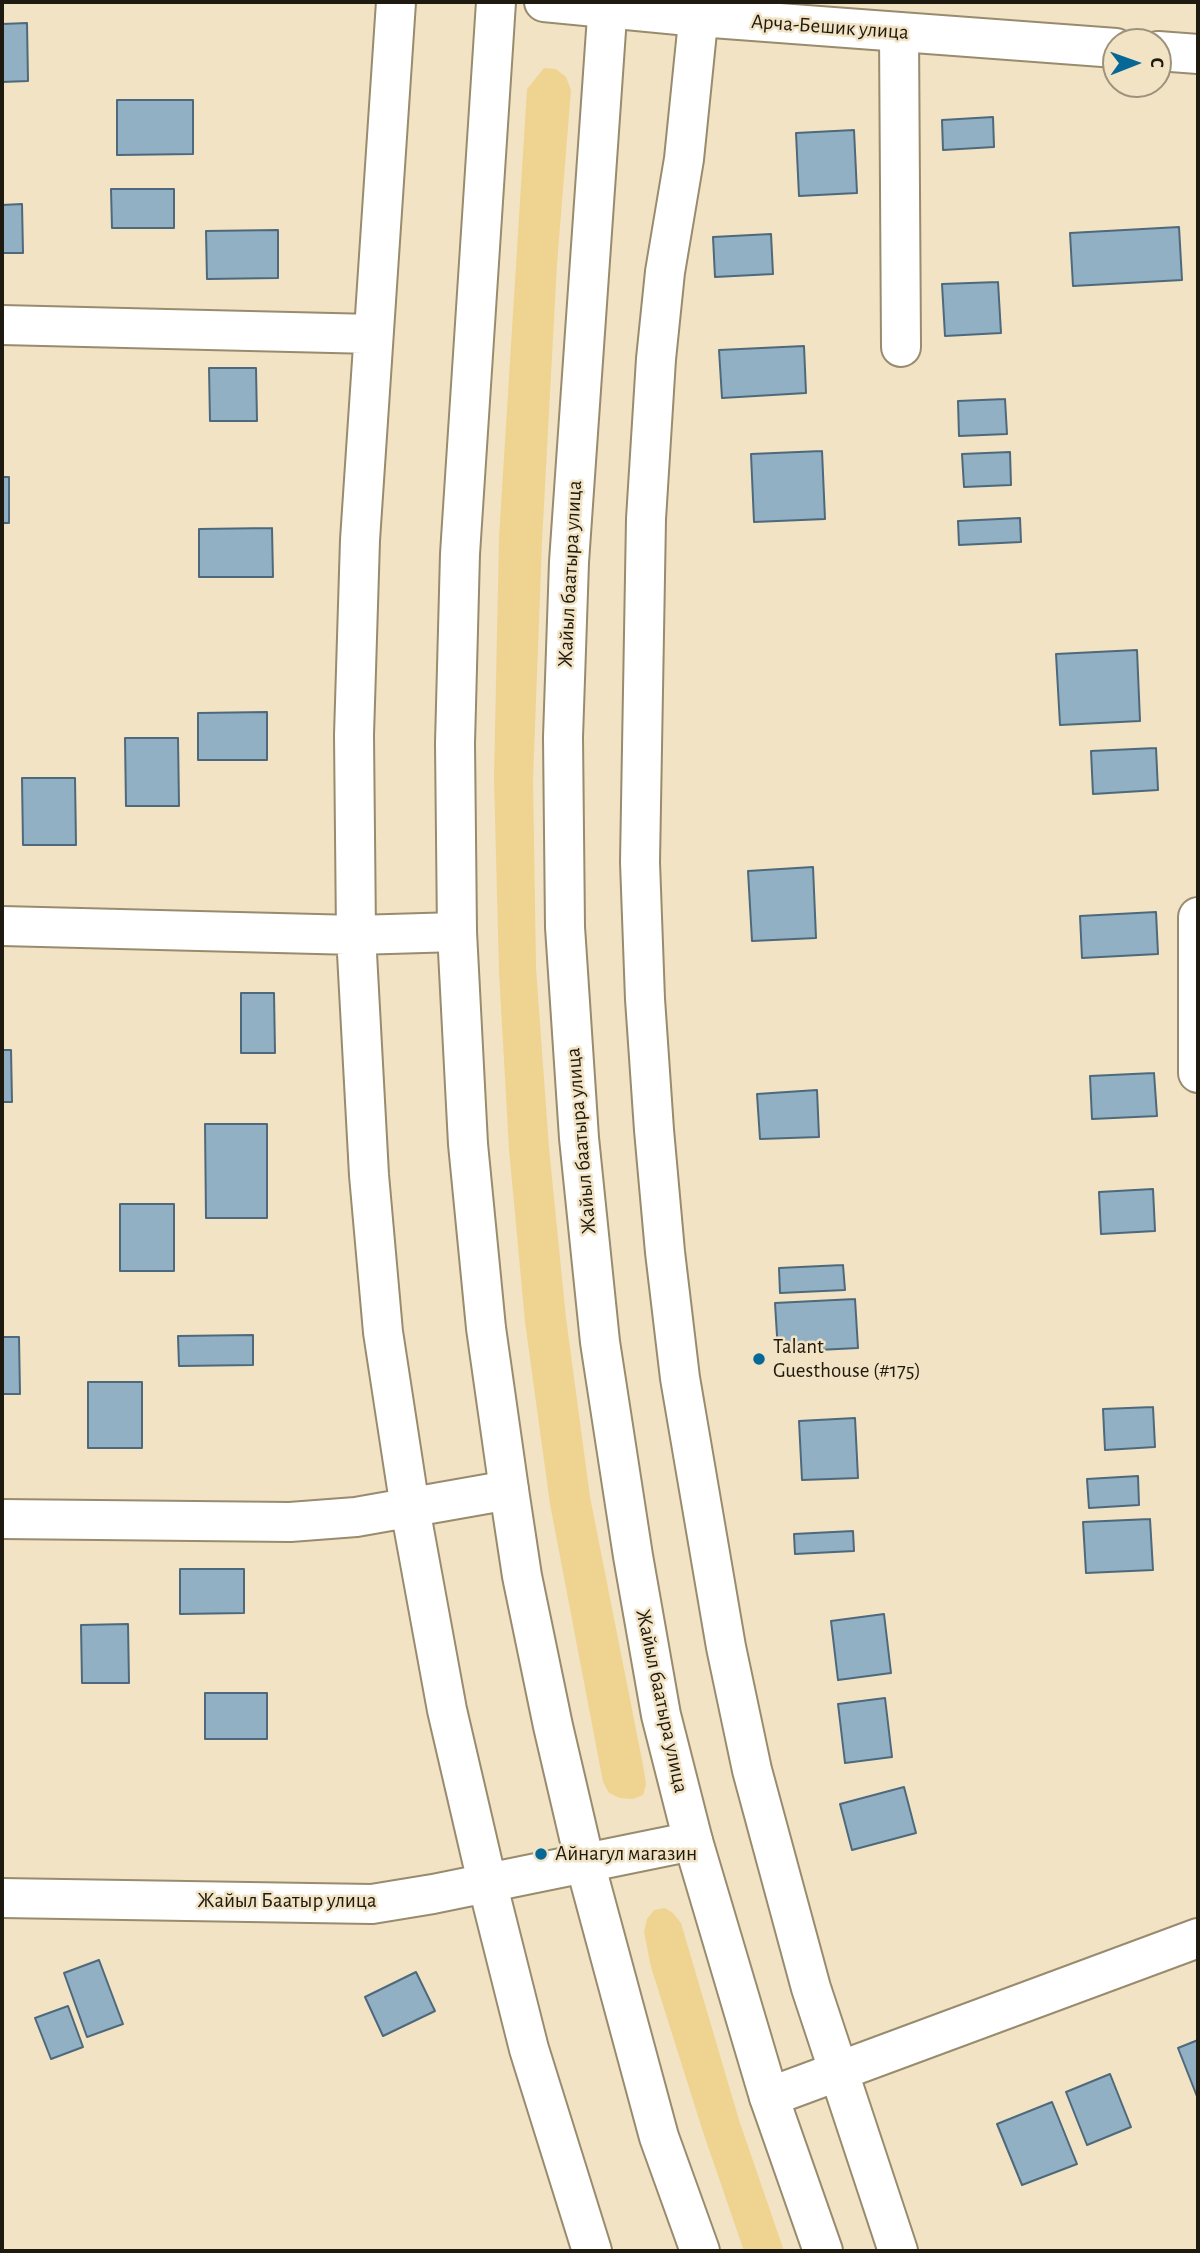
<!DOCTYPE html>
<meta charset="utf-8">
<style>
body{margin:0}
#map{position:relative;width:1200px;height:2253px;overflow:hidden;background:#f1e3c4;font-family:"Alegreya Sans",sans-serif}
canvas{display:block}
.frame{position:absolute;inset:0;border:4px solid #1f1a0f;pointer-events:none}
.north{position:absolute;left:1102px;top:28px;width:70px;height:70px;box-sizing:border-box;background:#f1e3c4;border:2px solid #9d937c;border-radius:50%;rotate:89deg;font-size:19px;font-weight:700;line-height:28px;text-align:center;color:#1f1a0f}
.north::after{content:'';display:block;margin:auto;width:24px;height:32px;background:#056896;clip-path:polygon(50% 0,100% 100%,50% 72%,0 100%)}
</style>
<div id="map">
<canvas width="1200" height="2253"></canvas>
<div class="frame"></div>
<div class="north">С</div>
</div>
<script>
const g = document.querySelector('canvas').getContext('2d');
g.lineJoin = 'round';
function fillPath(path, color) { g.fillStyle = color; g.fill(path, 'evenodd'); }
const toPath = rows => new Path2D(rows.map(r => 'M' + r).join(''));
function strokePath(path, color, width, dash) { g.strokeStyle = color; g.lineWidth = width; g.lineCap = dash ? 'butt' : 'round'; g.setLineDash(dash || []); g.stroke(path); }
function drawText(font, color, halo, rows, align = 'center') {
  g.font = font + ' "Alegreya Sans",sans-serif'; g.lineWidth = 5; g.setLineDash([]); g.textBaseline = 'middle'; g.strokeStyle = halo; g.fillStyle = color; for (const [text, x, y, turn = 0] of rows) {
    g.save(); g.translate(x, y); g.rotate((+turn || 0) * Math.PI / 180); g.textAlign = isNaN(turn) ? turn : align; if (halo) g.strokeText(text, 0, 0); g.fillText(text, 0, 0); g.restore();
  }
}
fillPath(toPath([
 [544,68,556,69,566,77,571,90,557,264,542,542,533,779,536,968,549,1148,566,1318,590,1497,643,1765,646,1784,643,1795,633,1799,620,1798,609,1793,603,1782,550,1504,525,1322,509,1149,499,972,494,778,499,537,527,89],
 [665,1908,673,1913,681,1923,739,2120,784,2251,744,2251,703,2132,651,1967,644,1932,647,1919,654,1910]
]), '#efd391');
const building = toPath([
 [27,23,28,81,2,82,2,24,27,23],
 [117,100,193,100,193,154,117,155,117,100],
 [993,117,994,147,943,150,942,120,993,117],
 [854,130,857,193,799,196,796,133,854,130],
 [111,189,174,189,174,228,112,228,111,189],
 [22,204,23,253,2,253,2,205,22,204],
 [1179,227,1182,280,1073,286,1070,233,1179,227],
 [278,230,278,278,207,279,206,231,278,230],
 [771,234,773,274,715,277,713,237,771,234],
 [998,282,1001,333,945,336,942,284,998,282],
 [804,346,806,393,722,398,719,350,804,346],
 [209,368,256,368,257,421,210,421,209,368],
 [1005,399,1007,434,959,436,958,401,1005,399],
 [822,451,825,519,754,522,751,454,822,451],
 [1010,452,1011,485,964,487,962,454,1010,452],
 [2,477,9,477,9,523,2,523,2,477],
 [1020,518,1021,542,959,545,958,521,1020,518],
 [272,528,273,577,199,577,199,529,272,528],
 [1137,650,1140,721,1060,725,1056,654,1137,650],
 [267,712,267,760,198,760,198,713,267,712],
 [125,738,178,738,179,806,126,806,125,738],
 [1156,748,1158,790,1093,794,1091,751,1156,748],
 [22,778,75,778,76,845,23,845,22,778],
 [813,867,816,938,752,941,748,871,813,867],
 [1156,912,1158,954,1082,958,1080,916,1156,912],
 [241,993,274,993,275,1053,241,1053,241,993],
 [2,1050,11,1050,12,1102,2,1102,2,1050],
 [1154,1073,1157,1116,1092,1119,1090,1076,1154,1073],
 [817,1090,819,1137,760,1139,757,1094,817,1090],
 [205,1124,267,1124,267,1218,206,1218,205,1124],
 [1153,1189,1155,1231,1101,1234,1099,1192,1153,1189],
 [120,1204,174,1204,174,1271,120,1271,120,1204],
 [843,1265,845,1290,780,1293,779,1268,843,1265],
 [855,1299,858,1348,778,1352,775,1303,855,1299],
 [253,1335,253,1365,179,1366,178,1336,253,1335],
 [2,1337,19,1337,20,1394,2,1394,2,1337],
 [88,1382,142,1382,142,1448,88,1448,88,1382],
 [1153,1407,1155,1447,1105,1450,1103,1409,1153,1407],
 [855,1418,858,1478,802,1480,799,1421,855,1418],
 [1138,1476,1139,1505,1089,1508,1087,1479,1138,1476],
 [1150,1519,1153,1570,1086,1573,1083,1522,1150,1519],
 [853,1531,854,1551,795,1554,794,1534,853,1531],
 [180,1569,244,1569,244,1613,180,1614,180,1569],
 [884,1614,891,1673,838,1680,831,1621,884,1614],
 [128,1624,129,1683,82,1683,81,1625,128,1624],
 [205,1693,267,1693,267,1739,205,1739,205,1693],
 [885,1698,892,1757,845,1763,838,1704,885,1698],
 [904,1787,916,1833,852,1850,840,1804,904,1787],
 [99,1960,123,2024,87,2037,64,1973,99,1960],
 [416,1972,435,2011,383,2036,365,1997,416,1972],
 [68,2006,83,2047,51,2059,35,2018,68,2006],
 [1198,2040,1198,2099,1178,2048,1198,2040],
 [1110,2074,1131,2127,1087,2145,1066,2092,1110,2074],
 [1052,2102,1077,2164,1022,2185,997,2124,1052,2102]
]);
fillPath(building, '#92b0c4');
strokePath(building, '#4e697b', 2);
const minor = toPath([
 [396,2,360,540,354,735,356,935,369,1175,383,1332,410,1508,447,1710,487,1882,529,2049,592,2251],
 [700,2,684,159,665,272,656,359,646,519,640,862,645,999,654,1130,665,1252,680,1378,726,1647,752,1770,811,1988,898,2251],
 [899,32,901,347],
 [2,325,373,334],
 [1198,917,1198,1073],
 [2,926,356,935,457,932],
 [2,1519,290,1522,356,1517,509,1490],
 [2,1898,372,1904,433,1894,693,1841],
 [769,2097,1198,1938]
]);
const tertiary = toPath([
 [544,2,699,17,1116,48],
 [1158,51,1198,54]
]);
const primary = toPath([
 [496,2,460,554,455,743,457,932,468,1144,486,1328,509,1490,522,1576,553,1726,585,1863,659,2137,700,2251],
 [608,2,569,562,563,737,565,927,579,1138,600,1342,633,1556,661,1715,693,1841,769,2097,823,2251]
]);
strokePath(minor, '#988b6e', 42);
strokePath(tertiary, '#988b6e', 42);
strokePath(primary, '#988b6e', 42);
strokePath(minor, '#fff', 38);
strokePath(tertiary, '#fff', 38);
strokePath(primary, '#fff', 38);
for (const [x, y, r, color] of [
 [759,1359,7,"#056896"],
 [541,1854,7,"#056896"]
]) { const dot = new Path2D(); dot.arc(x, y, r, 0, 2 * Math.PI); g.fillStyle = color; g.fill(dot); strokePath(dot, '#f1e3c4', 2.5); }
drawText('21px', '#1f1a0f', '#f1e3c4', [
 ["Арча-Бешик улица",830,27,4],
 ["Жайыл баатыра улица",570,574,-87],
 ["Жайыл баатыра улица",581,1141,-95],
 ["Жайыл баатыра улица",662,1701,78],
 ["Жайыл Баатыр улица",287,1901]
]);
drawText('21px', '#1f1a0f', '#f1e3c4', [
 ["Talant",773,1347],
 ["Guesthouse (#175)",773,1371],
 ["Айнагул магазин",555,1854]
], 'left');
</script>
